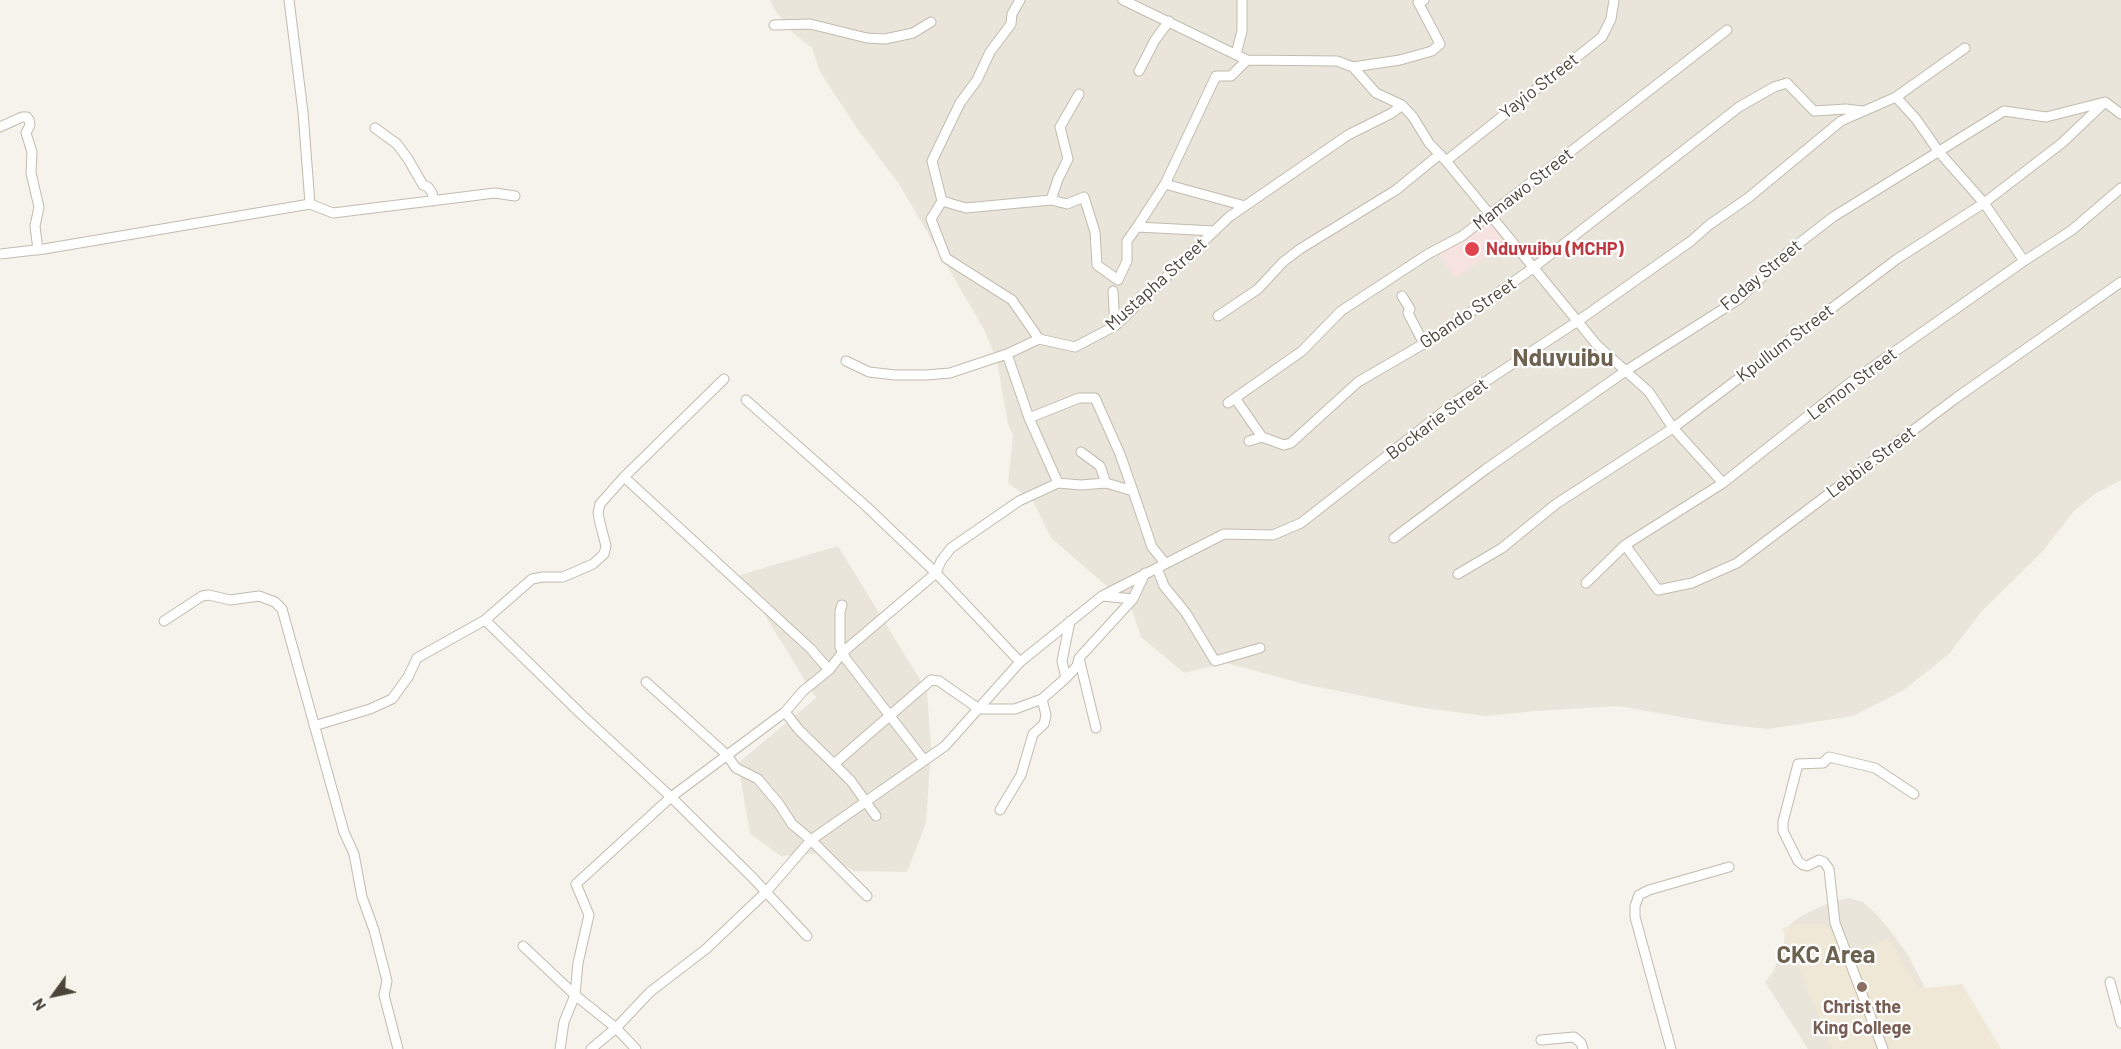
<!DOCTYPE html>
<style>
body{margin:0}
#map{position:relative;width:2121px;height:1049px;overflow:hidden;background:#f6f3ec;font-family:Barlow,sans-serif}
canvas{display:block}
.north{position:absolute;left:24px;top:965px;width:60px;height:60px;-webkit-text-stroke:4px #fff;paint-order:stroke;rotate:237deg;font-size:16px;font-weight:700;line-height:24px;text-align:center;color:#4b4439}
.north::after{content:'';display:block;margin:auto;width:21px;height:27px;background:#4b4439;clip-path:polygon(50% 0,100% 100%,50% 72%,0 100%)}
</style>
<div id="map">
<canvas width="2121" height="1049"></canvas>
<div class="north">N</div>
</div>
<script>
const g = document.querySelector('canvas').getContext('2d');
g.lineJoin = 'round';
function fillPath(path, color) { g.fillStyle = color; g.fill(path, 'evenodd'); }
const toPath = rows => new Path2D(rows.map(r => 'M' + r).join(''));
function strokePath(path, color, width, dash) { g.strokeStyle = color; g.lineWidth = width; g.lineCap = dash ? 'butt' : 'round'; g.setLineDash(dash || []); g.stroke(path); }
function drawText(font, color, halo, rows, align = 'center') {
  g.font = font + ' Barlow,sans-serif'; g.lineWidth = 4.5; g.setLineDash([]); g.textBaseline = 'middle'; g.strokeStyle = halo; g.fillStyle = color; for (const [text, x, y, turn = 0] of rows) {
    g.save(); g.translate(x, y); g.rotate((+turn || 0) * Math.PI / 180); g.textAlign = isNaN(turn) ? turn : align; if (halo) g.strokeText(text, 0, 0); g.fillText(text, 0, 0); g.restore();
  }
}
fillPath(toPath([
 [770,0,2121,0,2121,480,2095,494,2074,511,2042,552,1981,612,1949,654,1904,690,1853,716,1768,729,1721,724,1618,706,1535,711,1486,716,1417,707,1304,684,1226,663,1184,673,1141,637,1131,607,1051,538,1033,501,1008,483,1013,435,1008,424,997,362,985,331,899,184,856,127,820,72,812,48,793,33,774,9],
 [838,546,927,691,931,748,926,823,907,872,854,871,825,853,781,856,750,834,738,763,816,698,740,575],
 [1848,898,1863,902,1876,914,1889,929,1908,955,1927,992,1906,1049,1808,1049,1765,982,1773,972,1784,945,1785,930,1793,922,1803,915,1831,902]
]), '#eae5da');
fillPath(toPath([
 [1807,923,1825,925,1847,955,1888,938,1919,989,1962,984,2001,1049,1832,1049,1782,928]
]), '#efe8d6');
fillPath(toPath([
 [1489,220,1505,244,1455,278,1439,254]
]), '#f6e3e0');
const street = toPath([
 [289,0,303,112,310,204],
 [1020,0,1012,14,1011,24,990,52,977,80,960,103,932,161,942,201,931,219,946,258,1012,300,1039,339],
 [1123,0,1247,60,1337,61,1353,67,1376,93,1402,105,1413,117,1429,143,1446,161,1597,345,1649,392,1673,428,1723,483],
 [774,25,810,24,867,38,885,39,913,33,931,22],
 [1236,54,1242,31,1242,0],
 [1353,67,1400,60,1432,51,1440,44,1418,2,1424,0],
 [1139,71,1155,40,1169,21],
 [1896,97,1916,119,1939,152,1984,203,2024,261],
 [0,127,22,117,27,117,29,120,30,125,26,133,32,152,31,173,39,207,35,226,38,250],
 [375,128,397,144,408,159,423,185,428,187,432,193,434,201],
 [1446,161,1602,37,1611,19,1614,0],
 [1165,184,1245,206],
 [1051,200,1058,179,1068,159,1060,127,1079,94],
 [942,201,966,208,1051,200,1067,204,1084,197,1095,232,1097,265,1118,280,1127,261,1127,241,1137,227,1215,231],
 [1137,227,1165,184,1216,76,1231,76,1247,60],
 [0,254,44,249,310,204,333,213,495,193,515,196],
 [1113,291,1115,326],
 [1402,296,1410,309,1408,313,1424,344],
 [1218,316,1258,289,1283,262,1300,249,1396,190,1440,154],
 [1007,354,1029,418,1058,483],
 [846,361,869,372,895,375,926,375,950,373,1007,354,1039,339,1075,347,1115,326,1229,217,1348,135,1392,113,1402,105],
 [1235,398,1262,437],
 [746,400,867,507,936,573,941,561,951,548,1019,501,1058,483,1081,485,1106,483,1133,491,1152,547,1165,563],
 [1228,403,1302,351,1341,311,1428,254,1462,236,1727,30],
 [1029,418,1079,398,1095,398,1120,454,1133,491],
 [1249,441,1262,437,1284,445,1291,443,1358,382,1437,336,1533,268,1739,107,1774,87,1787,83,1814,111,1846,109,1862,111],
 [1081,452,1100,466,1106,483],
 [624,477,811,649,829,670,803,691,785,712,799,730,834,764],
 [1394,538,1486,469,1627,370,1739,299,1789,251,1833,217,2004,111,2046,117,2105,102,2121,114],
 [1625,545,1658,590,1692,583,1737,563,1956,398,2121,282],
 [1157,568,1164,586,1186,613,1215,661,1260,648],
 [1458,574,1502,548,1556,504,1673,428,1897,259,1984,203,2062,143,2103,104],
 [1586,583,1625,545,1723,483,1847,385,2024,261,2072,230,2121,188],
 [1133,599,1102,596,1224,534,1273,535,1301,523,1462,397,1578,321,1691,241,1709,225,1748,198,1841,121,1896,97,1965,48],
 [842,605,840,611,840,647,846,659,924,760],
 [485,620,581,714,671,797,752,877,807,936],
 [164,621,202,596,209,595,230,600,259,596,275,602,282,609,344,832,354,854,362,897,374,930,387,981,384,995,398,1049],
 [1079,658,1096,728],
 [829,670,843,652,936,573,1020,662],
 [1066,678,1062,661,1070,621],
 [646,682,727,755,736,768,758,779,779,804,792,824,811,840,867,896],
 [314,726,370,709,392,699,408,677,417,658,485,620,532,579,543,577,563,577,593,564,604,554,606,546,600,523,598,513,600,504,624,477,724,379],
 [1000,810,1021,775,1033,734,1044,724,1046,715,1042,699,1066,678,1077,666,1079,658,1133,599,1145,573],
 [876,816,851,781,834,764,931,680,939,681,979,709,1015,709,1042,699],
 [523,946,575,995,616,1028,636,1049],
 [2110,982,2121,1023],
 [1541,1040,1574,1037,1581,1043,1583,1049],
 [560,1049,564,1022,575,995,578,963,589,915,576,884,671,797,785,712],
 [591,1049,616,1028,650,992,706,949,766,892,811,840,945,746,1020,662,1102,596],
 [1671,1049,1635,917,1635,906,1639,895,1649,890,1729,867],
 [1883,1049,1835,923,1829,869,1824,862,1819,860,1807,866,1803,865,1798,861,1783,831,1783,822,1798,764,1823,763,1829,757,1875,768,1914,794]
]);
strokePath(street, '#c2bbae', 11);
strokePath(street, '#fff', 9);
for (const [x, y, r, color] of [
 [1472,249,8,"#e0444e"],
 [1862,987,6,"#8d6e63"]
]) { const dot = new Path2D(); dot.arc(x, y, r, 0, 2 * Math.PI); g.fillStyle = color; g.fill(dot); strokePath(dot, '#fff', 2); }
drawText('18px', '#4b4439', '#fff', [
 ["Yayio Street",1539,86,-38],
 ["Mamawo Street",1523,189,-38],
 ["Foday Street",1761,275,-40],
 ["Mustapha Street",1156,284,-42],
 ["Gbando Street",1468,313,-34],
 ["Kpullum Street",1785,343,-37],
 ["Lemon Street",1852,384,-37],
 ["Bockarie Street",1437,419,-37],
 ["Lebbie Street",1871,462,-37]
]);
drawText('bold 18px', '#be3a42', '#fff', [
 ["Nduvuibu (MCHP)",1486,249]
], 'left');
drawText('bold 18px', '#785e54', '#fff', [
 ["Christ the",1862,1007],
 ["King College",1862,1028]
]);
drawText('bold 24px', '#6e6250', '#fff', [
 ["Nduvuibu",1563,358],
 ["CKC Area",1826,955]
]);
</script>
